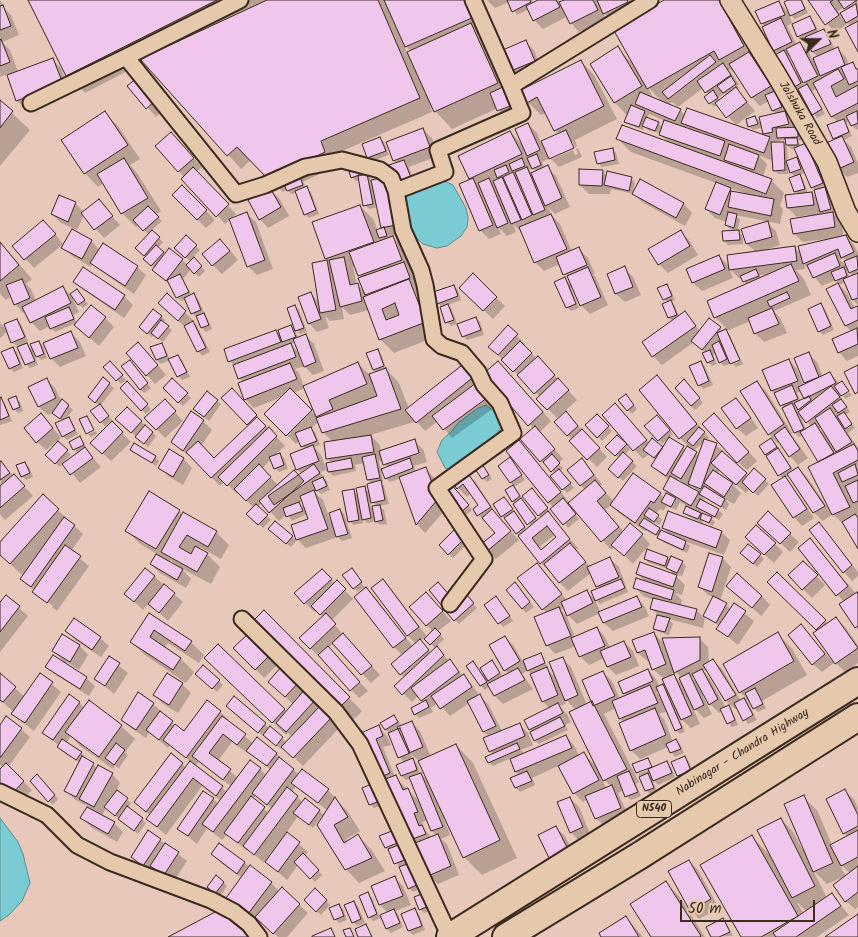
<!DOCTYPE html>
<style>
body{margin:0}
#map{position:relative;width:858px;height:937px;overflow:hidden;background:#e8c8ba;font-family:Kalam,sans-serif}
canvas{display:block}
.north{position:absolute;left:793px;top:15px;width:50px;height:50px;-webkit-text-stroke:4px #e6c9ad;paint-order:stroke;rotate:68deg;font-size:14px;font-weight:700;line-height:20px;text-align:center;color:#3b2a1e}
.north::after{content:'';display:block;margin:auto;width:18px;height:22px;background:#3b2a1e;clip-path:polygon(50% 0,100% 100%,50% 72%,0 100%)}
.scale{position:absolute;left:680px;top:900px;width:135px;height:22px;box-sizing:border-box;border:2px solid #3b2a1e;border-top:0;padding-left:6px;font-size:15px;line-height:18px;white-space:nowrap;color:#3b2a1e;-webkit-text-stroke:4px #e6c9ad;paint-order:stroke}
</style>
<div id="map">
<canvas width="858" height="937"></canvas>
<div class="north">N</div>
<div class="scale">50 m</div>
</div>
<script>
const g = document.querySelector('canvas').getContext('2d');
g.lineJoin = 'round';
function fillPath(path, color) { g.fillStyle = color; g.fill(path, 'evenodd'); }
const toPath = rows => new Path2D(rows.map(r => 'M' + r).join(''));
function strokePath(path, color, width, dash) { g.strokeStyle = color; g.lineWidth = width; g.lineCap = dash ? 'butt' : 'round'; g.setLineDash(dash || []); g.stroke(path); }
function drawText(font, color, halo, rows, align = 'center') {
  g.font = font + ' Kalam,sans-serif'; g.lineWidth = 4; g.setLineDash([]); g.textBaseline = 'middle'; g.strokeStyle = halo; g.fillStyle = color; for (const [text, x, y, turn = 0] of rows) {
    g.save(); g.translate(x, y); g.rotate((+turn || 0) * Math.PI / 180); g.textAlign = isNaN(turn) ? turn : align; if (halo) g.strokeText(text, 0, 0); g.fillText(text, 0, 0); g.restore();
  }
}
const water = toPath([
 [442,180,453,185,466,208,468,218,467,227,461,236,447,246,437,248,423,244,412,234,404,210,405,197,411,192,442,180],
 [486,405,495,412,501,421,501,427,497,434,459,467,449,469,445,468,437,452,442,440,451,432,458,423,478,408,486,405],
 [0,818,18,842,23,854,30,883,22,901,10,914,0,921,0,818]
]);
fillPath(water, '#7bcbd5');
strokePath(water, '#618b8c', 1);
fillPath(toPath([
 [0,0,3,5,2,6,11,15,19,35,2,42,10,50,18,72,52,59,61,68,70,93,26,109,17,101,8,74,0,77,0,41,3,40,0,37],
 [29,0,475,0,516,109,502,114,498,108,452,129,435,111,432,105,430,106,432,112,333,155,338,165,303,182,306,188,311,192,319,214,309,218,305,214,297,193,292,194,287,190,283,192,251,160,241,169,145,62,85,93,67,75],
 [404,44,411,51,407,53],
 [487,0,532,0,533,4,541,0,558,0,561,3,566,0,631,0,636,11,613,22,603,12,606,19,579,32,571,23,568,16,543,29,534,20,529,9,517,15,509,2,495,8],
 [667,0,725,0,761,63,759,64,778,95,784,111,794,121,795,128,801,132,802,140,798,141,801,146,806,144,814,153,829,193,834,213,833,214,841,222,844,236,845,236,854,245,858,253,858,305,853,300,845,282,839,285,847,293,855,309,858,308,858,356,847,361,839,352,852,332,846,326,828,289,839,284,836,280,822,286,804,264,805,269,796,270,804,279,811,295,774,311,780,318,787,333,764,342,756,334,750,321,727,331,730,335,740,358,731,363,724,366,720,362,716,352,713,355,717,364,712,366,708,362,706,353,694,342,662,365,653,356,643,342,673,321,669,318,664,305,668,303,664,299,667,286,671,290,675,300,671,302,675,306,679,317,685,313,700,331,720,328,724,332,728,330,715,317,747,285,742,278,739,278,729,268,733,278,702,291,693,283,687,270,719,256,730,267,756,252,747,244,743,230,767,222,776,231,780,245,768,249,768,250,794,247,801,254,826,241,825,239,803,242,794,234,808,218,808,215,797,217,788,208,787,196,798,194,795,191,795,177,791,173,789,166,788,174,778,174,774,170,773,161,758,155,767,164,763,177,771,180,784,193,780,206,783,209,780,224,736,215,740,220,737,231,743,236,743,244,728,245,724,241,737,231,730,229,726,225,727,222,715,218,706,209,716,183,631,152,618,139,669,143,659,133,648,130,644,126,643,130,630,125,626,121,628,116,615,103,591,64,617,48,634,65],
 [730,69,738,77,752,98,760,106,769,101,773,111,777,115,762,124,755,117,749,126,753,130,763,127,764,133,769,138,685,116,680,110,667,105,672,102,678,107,703,88,715,101,711,104,714,107,718,105,736,125,755,111,737,90,739,88,737,85,739,84,729,70],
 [648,87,664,104,654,99],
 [725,93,727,96,720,101,718,98],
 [649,114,665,121,663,128,658,123,647,119],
 [781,140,787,141,787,147,783,143,774,142],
 [787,145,791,149,796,149,802,164,797,158,788,162],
 [806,173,812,188,816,191,818,199,812,193,808,193,803,179,799,175],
 [730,188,744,193,743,195,734,193],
 [844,258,847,261,847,267,840,260],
 [846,269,853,276,850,278],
 [770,274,761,279,760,275],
 [792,0,802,0,808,13,795,19,788,12,792,23,787,26,797,45,800,43,809,52,812,59,818,57,813,52,807,38,802,40,798,36,810,18,814,22,819,33,824,30,828,34,835,50,838,49,846,57,849,65,853,64,858,70,858,129,856,130,849,121,846,123,852,136,844,140,851,147,858,163,858,173,847,177,839,168,836,140,834,138,838,122,832,117,817,89,812,91,825,114,817,118,813,114,800,90,798,91,794,87,779,55,774,50,766,27,762,24,757,11,778,2,790,14],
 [790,56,798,70,796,71,788,57],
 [801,79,807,85,804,87],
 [808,0,858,0,858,49,851,26,848,23,835,33],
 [844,7,848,10,843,20,838,11],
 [525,41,534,50,542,70,516,81,507,72],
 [581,61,594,75,617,119,575,140,577,146,575,147,573,142,570,142,552,156,552,159,573,150,575,155,578,154,576,149,578,148,582,157,559,167,550,158,542,162,544,168,547,167,556,176,570,207,555,214,548,207,552,216,560,224,572,252,579,249,588,258,595,274,593,274,596,278,608,305,590,314,581,305,573,287,571,288,579,308,571,311,567,307,565,279,573,287,560,264,544,271,536,263,522,231,521,232,513,224,516,232,507,236,498,227,501,234,489,239,481,231,461,185,471,180,470,179,510,132,523,145,528,124,537,133,541,143,560,135,555,130,546,113,541,115,528,102],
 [533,168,537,171,532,173,529,170],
 [129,86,164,110,156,117],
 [0,102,30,130,0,166],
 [105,113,118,126,140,159,130,165,137,173,161,211,155,215,162,221,151,231,163,242,158,248,165,255,169,250,188,265,191,262,176,248,186,237,200,250,193,257,205,271,199,277,191,269,183,279,192,296,194,295,198,299,212,329,206,332,202,328,198,317,196,317,192,313,186,299,181,301,177,297,171,286,154,270,155,268,145,259,147,257,137,248,149,235,139,225,136,227,122,213,104,183,98,187,85,173],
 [423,130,432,138,438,156,409,167,415,184,394,160],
 [380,138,384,142,389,155,372,161,368,157],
 [179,142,202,167,196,172,236,214,225,224,157,146],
 [612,149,616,153,619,164,602,167,598,163],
 [356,169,361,176,367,175,371,179,404,233,392,236,402,246,418,287,416,288,422,294,438,336,394,353,381,340,369,310,350,315,342,307,344,319,330,321,325,316,329,328,317,332,309,323,311,294,319,302,313,264,329,261,327,259,314,223,360,206,373,219,378,231,383,229,378,207,369,209,365,205,360,180,356,181,352,177],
 [356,266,359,275,362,278,365,291,357,285,353,267],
 [602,171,607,176,631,178,635,183,633,192,640,180,684,204,692,213,685,226,642,202,634,194,611,189,610,194,589,194,580,185],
 [182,187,215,220,206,228,174,195],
 [270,189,279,198,289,216,268,228,260,219],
 [59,197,76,204,84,212,99,201,120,225,104,238,84,215,77,230,61,223,52,214],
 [247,214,256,222,273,269,257,275,248,266],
 [52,230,63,244,34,268,14,246],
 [680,232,689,240,698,255,668,273,659,264],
 [91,241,100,250,137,267,146,275,134,294,101,271,92,263,91,267,72,256,63,247],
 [0,242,32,279,26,284,31,289,36,301,63,288,71,295,79,312,73,315,77,324,105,318,114,327,99,346,74,324,55,332,50,326,40,331,31,322,26,312,23,313,15,304,12,296,6,300,0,294],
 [229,249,238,260,222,274,213,265],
 [624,268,633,277,641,295,625,302,616,294,608,275],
 [473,275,505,306,493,319,461,288],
 [75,281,124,296,133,305,124,318,84,290],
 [454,286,458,290,461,300,448,305,452,309,457,324,451,326,447,322,442,307,438,303],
 [77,290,88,304,83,308,79,304],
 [167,295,194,321,193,322,197,326,210,352,202,356,198,351,186,328,168,312],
 [821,305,825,309,834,330,823,335,819,331],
 [295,306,299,310,307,332,300,334,296,330],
 [161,316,165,320,163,323,172,330,163,342,154,335,152,337,144,331],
 [476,318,480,322,484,335,467,340,463,336],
 [17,320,21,324,28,341,25,343,35,352,39,342,43,346,47,358,41,360,33,353,38,365,30,368,26,364,18,345,17,346,12,342],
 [0,323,8,331,0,338],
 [291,326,295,330,298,338,306,336,314,344,324,371,313,375,304,366,295,369,299,373,304,387,358,364,370,375,377,373,374,370,368,354,377,350,381,354,387,370,399,383,409,409,465,364,495,407,452,438,438,421,425,431,412,416,414,422,370,435,380,445,381,452,414,441,423,449,427,462,414,466,416,472,426,469,434,478,446,509,425,533,417,524,401,478,390,482,386,478,388,468,383,461,379,461,383,482,381,482,384,486,389,504,379,506,384,510,387,524,380,525,373,519,374,522,367,523,362,518,363,523,354,525,349,521,353,491,358,496,364,488,370,494,372,484,368,480,364,463,355,465,356,471,333,476,329,472,332,463,328,459,325,443,333,442,323,432,319,421,311,429,315,432,320,445,314,447,321,455,327,470,320,472,328,483,327,483,330,490,321,494,317,490,314,492,323,500,330,520,340,510,344,514,352,538,342,541,338,537,306,548,297,539,309,520,307,514,292,521,287,514,279,521,262,503,257,507,271,520,263,528,248,514,254,508,238,492,237,494,225,482,220,486,193,458,181,450,172,442,203,421,212,430,201,446,214,460,250,426,223,398,232,390,285,446,274,456,280,454,284,458,288,469,279,472,275,468,271,459,262,469,278,485,302,474,297,469,305,449,299,440,296,444,266,414,284,396,254,408,245,399,243,382,239,378,234,366,230,361,276,331,281,336],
 [296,342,300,354,290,344],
 [305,388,317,417,293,393],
 [370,499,377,507,371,508],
 [303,500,306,510,299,503],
 [508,327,525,344,523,346,547,367,577,400,557,418,538,399,540,397,490,347],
 [71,333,80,342,86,356,60,367,51,358],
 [161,344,165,348,170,360,178,356,182,360,190,377,182,380,178,376,170,360,161,364,157,360],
 [12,348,17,352,23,368,14,372,10,368],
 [147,352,166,375,155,384,147,375],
 [808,354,817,362,823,377,830,373,840,384,842,382,848,390,840,396,850,412,845,415,855,428,848,433,858,448,858,546,847,528,833,514,823,521,814,513,790,475,785,478,793,487,814,518,802,526,794,517,783,479,761,446,773,438,769,434,757,382,766,391,792,433,791,434,808,458,798,465,790,456,780,441,777,443,774,439,773,440,794,471,798,468,807,477,830,511,831,510,819,461,803,435,799,437,795,433,784,409,777,396,772,391,764,371,789,360,797,369,804,386,808,384,805,382],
 [801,391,806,399,801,402,797,393],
 [796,405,800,412,811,426,806,430,798,410,794,406],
 [822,427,826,435,819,429],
 [741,360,743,364,736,367,733,364],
 [700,362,705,367,713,385,703,389,699,385],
 [110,363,126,380,121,384,105,367],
 [134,366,151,388,144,393,140,389],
 [507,371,551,421,540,432,563,459,558,463,563,468,560,471,574,488,567,493,552,476,555,473,541,461,522,439,534,429,485,375],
 [657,377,670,390,709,438,706,441,716,445,725,453,724,456,748,477,754,470,769,484,758,496,750,488,746,493,719,470,718,475,732,484,741,493,734,504,725,499,729,504,726,510,702,496,706,503,723,514,719,520,702,511,700,514,702,516,711,518,715,522,713,526,703,520,702,523,688,516,684,512,687,506,680,502,676,510,667,506,663,511,660,509,656,514,662,520,659,525,652,521,650,523,664,533,672,536,663,528,721,532,730,540,724,555,684,541,690,546,687,553,663,542,659,537,646,530,645,531,620,514,611,505,605,510,624,532,642,535,650,544,633,564,615,546,611,550,570,503,585,490,569,470,581,460,590,469,602,484,600,486,614,502,633,474,665,498,673,498,664,489,669,480,652,466,656,460,649,454,643,459,603,415,624,413,650,444,653,440,663,449,669,438,662,444,659,440,661,420,673,434,669,438,686,450,688,446,680,438],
 [704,442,699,456,693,451],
 [678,478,685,485,677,481],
 [691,485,699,493,698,494,689,488],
 [698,486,708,489,707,492,698,489],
 [103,379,114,388,100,406,112,420,110,421,131,442,111,461,92,443,111,423,110,422,105,426,101,422,100,406,93,401],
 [47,380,55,388,61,400,73,410,67,417,72,422,78,434,67,440,63,436,63,421,53,413,48,415,39,407,30,388],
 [172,380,191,398,183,406,165,388],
 [127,383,151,409,146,414,121,388],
 [688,385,703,403,695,410,691,406],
 [849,392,852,395,846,399,843,396],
 [16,398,20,402,23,411,18,413,14,409],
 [0,399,5,403,12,421,0,425],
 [736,399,744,408,758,428,746,436,737,428],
 [629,400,637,409,632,414,628,410],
 [217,401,221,404,209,421,199,413],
 [127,408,156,436,148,447,117,419],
 [173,410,183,421,165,438,146,418],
 [597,415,612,431,602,441,587,425],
 [570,417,607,457,597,467,571,441,573,440,567,435],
 [49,423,61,438,46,450,37,442],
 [723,423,757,461,747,470,738,462],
 [96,431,97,434,91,437,88,434],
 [617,436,630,449,625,455,637,466,623,481,614,473,619,458,607,447],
 [80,438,84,442,86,450,101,467,80,483,63,463,60,467,47,455,58,443,71,455,63,463,78,454,71,443],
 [131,450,155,457,159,461,156,466],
 [170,451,184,459,192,468,183,485,168,476,160,467],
 [527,451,569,502,566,504,579,519,568,528,549,502],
 [1,463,33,496,5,520,0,514],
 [25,463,29,467,33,477,26,480,22,476],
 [514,463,525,480,514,487,538,521,541,518,524,496,536,494,551,513,549,515,578,548,576,550,590,567,610,559,619,567,628,592,600,604,596,600,600,589,591,573,568,591,541,563,502,516,504,498,527,530,531,526,506,491,514,486,511,483],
 [556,534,558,537,542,551,539,547],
 [482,465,492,479,487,482,483,478],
 [467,474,476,482,498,517,519,540,496,559,487,551,496,533,474,510,480,506,471,493,467,497,458,488],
 [454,488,472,510,465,516,461,512],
 [43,496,83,534,71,551,89,566,57,611,52,607,53,606,41,597,41,599,33,591,34,590,21,579,23,576,0,554,0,544],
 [179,511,183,515,216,532,229,545,221,559,200,547,199,549,207,554,220,567,211,584,181,568,191,579,186,588,160,573,151,564,157,554,140,544,127,531],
 [171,560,177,566,169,563],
 [455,531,467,544,453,558,440,545],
 [768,531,790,534,799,542,790,552],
 [273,533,292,537,296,541,291,547],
 [827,533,858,572,858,576,852,581,844,572],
 [775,544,783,552,774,563,755,546],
 [748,546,764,559,757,567,746,557],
 [799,548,818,549,858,596,858,630,844,602],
 [710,554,723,559,731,567,720,601,731,609,734,604,754,621,738,645,718,628,720,626,705,617,703,628,669,619,673,624,669,635,659,632,655,628,658,615,652,609,654,600,643,596,635,587,645,582,638,574,675,575,669,569,649,563,645,559,667,558,671,561,682,562,686,566,682,576,674,574,685,585,682,595,675,593,682,600,681,606,696,610,704,618,714,597,708,595,699,586],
 [803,562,825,585,812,598,789,575],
 [537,564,567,600,587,591,595,600,601,613,637,598,645,607,649,616,613,631,604,623,600,613,577,624,568,615,564,607,561,610,567,617,575,637,597,628,605,637,610,648,624,642,633,651,639,666,616,675,608,667,604,658,589,665,580,656,576,646,555,654,547,645,547,613,543,609],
 [146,569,183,602,168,621,149,603,143,610,126,594],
 [356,574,364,587,375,597,413,647,416,644,408,636,372,588,383,581,391,589,428,638,433,632,411,607,435,602,451,621,437,632,444,639,436,647,472,685,479,695,488,704,502,731,519,724,528,733,533,745,521,750,524,754,565,736,574,745,579,756,584,754,597,767,576,710,564,698,566,704,559,706,567,714,571,722,565,725,568,730,539,744,535,740,531,733,533,732,530,729,550,709,543,701,532,674,528,670,522,674,533,689,503,704,495,696,490,686,485,690,481,686,468,667,473,663,482,675,492,662,503,677,509,674,505,670,505,637,514,646,523,662,540,654,544,659,548,668,546,668,558,680,562,658,571,667,587,705,594,701,603,672,612,681,620,699,627,696,620,683,648,670,656,679,660,687,663,686,670,693,663,678,653,669,650,660,647,661,638,653,634,641,654,633,666,646,700,639,708,647,709,663,713,660,722,669,741,701,746,698,740,692,724,665,777,634,791,647,807,675,762,701,766,708,758,712,746,699,757,720,748,724,737,708,735,709,726,701,707,669,703,671,710,679,726,708,728,707,732,711,738,725,732,727,728,723,722,711,719,713,710,704,705,695,703,696,712,714,704,718,692,706,700,724,691,728,678,716,685,732,680,734,676,730,668,711,659,714,664,719,673,742,676,740,680,744,684,753,675,757,668,747,640,759,631,750,624,723,620,718,616,708,604,714,639,782,636,784,641,796,631,800,627,796,624,790,618,793,629,817,605,827,596,818,588,799,583,802,574,793,560,765,532,778,535,785,520,792,516,788,520,776,516,772,511,758,493,766,489,762,494,755,490,751,489,737,484,732,469,703,450,716,438,703,431,708,433,712,419,718,415,714,424,703,418,696,412,702,396,686,405,678,401,674,403,656,394,647,364,590,362,588,358,592,354,588],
 [425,638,436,649,431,653,420,641],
 [676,672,681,678,683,685,672,674],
 [694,676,699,685,691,677],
 [659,691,663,700,656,692],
 [600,776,611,786,606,788],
 [777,574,828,624,836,618,845,627,858,645,858,663,845,672,835,662,822,672,813,664,801,625,831,660,832,659,818,631,769,582],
 [331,579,335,584,337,582,353,599,331,621,380,675,371,683,334,643,328,648,368,691,359,698,320,656,319,657,301,638,324,617,316,610,314,612,296,593],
 [519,588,534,607,526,613,507,590],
 [737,594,762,596,770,605,761,616],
 [6,596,28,616,0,652,0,604],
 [466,596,477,608,459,624,448,612],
 [500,602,513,621,503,627,486,605],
 [264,612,362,711,353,720,255,620],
 [150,615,191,642,204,655,199,663,168,643,164,648,181,659,194,672,186,683,145,655,131,642],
 [67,631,100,638,109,646,101,657,75,640],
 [249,634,278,664,264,678,235,648],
 [63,636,80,646,88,655,79,670,67,662,65,664,86,678,95,686,89,696,56,675,47,666,65,663,54,651],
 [218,646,287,712,293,704,278,690,282,668,341,726,303,766,283,747,281,749,269,739,268,740,237,714,234,698,287,743,292,737,288,733,286,735,219,671],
 [109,658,128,673,114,694,96,679],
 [203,666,223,685,217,692,197,674],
 [40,674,61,692,34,731,22,722,13,713,14,712,0,700,0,675,25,697],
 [182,684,191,693,178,713,163,704,154,695],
 [89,702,121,726,135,739,125,752,128,755,119,768,115,766,113,769,80,746,71,736,66,743,81,753,85,757,84,758,97,768,112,774,120,783,116,791,131,803,128,808,146,823,138,834,106,808,102,816,114,823,123,832,117,842,91,827,82,818,89,807,85,804,85,805,74,799,66,790,80,763,62,751,59,746,43,732,79,703,85,708],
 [153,704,162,712,161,714,185,733,220,712,229,720,228,722,254,744,276,753,299,775,328,790,348,812,360,831,346,839,348,842,358,836,371,849,385,871,359,883,346,869,322,816,313,828,298,816,286,833,308,852,305,856,322,875,315,882,298,865,287,880,265,861,264,863,248,849,247,851,227,834,222,840,207,828,197,844,179,829,213,799,219,804,221,801,202,786,166,835,148,819,151,816,135,802,182,764,186,768,191,762,170,745,168,748,149,732,146,738,131,728,122,719],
 [232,742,246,752,248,751,271,770,267,776,260,769,238,778,218,761],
 [199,761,232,787,227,792,195,767],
 [296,786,328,811,325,816,319,810,303,803,292,792],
 [256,795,272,809,269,813,252,799],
 [394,716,402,726,411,722,420,731,431,757,456,745,473,763,517,858,482,875,464,857,445,815,443,816,450,835,441,839,447,844,459,875,438,884,429,875,419,849,417,849,362,733,378,727,387,736,391,745,383,747,395,777,421,803,411,778,406,780,402,776,405,763,399,757,389,733,386,729],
 [410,753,419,761,430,783,421,774,417,764,411,758,412,757],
 [428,820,432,831,437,836,432,838,425,830,422,822],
 [0,728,21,729,30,737,8,767,32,790,17,806,0,770,3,767,0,765],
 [685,757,689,762,694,775,682,780,678,776,673,763],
 [667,763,671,767,675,777,658,785,654,780,651,773,647,774,652,779,657,792,650,794,646,790,638,774],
 [41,779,58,799,53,805,49,801],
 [364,789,386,804,374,808,370,804],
 [845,791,854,799,858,808,858,907,855,909,846,901,845,876,827,884,813,870,827,898,832,895,849,915,817,937,742,937,752,837,772,857,781,819,794,833,802,849,804,848,803,797,817,810,832,845,848,837,844,833],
 [839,863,851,874,846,877],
 [797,903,798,903,807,912,804,914],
 [570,798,579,807,591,836,579,841,571,832],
 [556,828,565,836,576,858,559,866,550,858,539,836],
 [397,830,424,887,413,892,409,888,399,867,386,848],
 [160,840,187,861,173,883,155,869,153,873,132,857],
 [219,844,271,883,280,892,282,889,308,913,287,937,278,937,259,920,258,922,236,906,242,878,221,863,212,854],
 [689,861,698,870,719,908,699,919,691,910],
 [395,878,403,886,411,905,395,911,398,914,403,927,391,933,387,929,382,918,373,921,369,917,368,894,372,898,379,916,388,913,380,905,373,886],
 [223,882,227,886,220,897,212,891],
 [666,883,679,896,705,937,652,937],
 [315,890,330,905,321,915,306,900],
 [415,898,436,909,424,913,420,909],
 [354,902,358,906,365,923,357,926,353,922],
 [339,905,343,909,347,920,339,923,335,919],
 [415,910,419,914,425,930,413,935,409,931,403,915],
 [626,917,643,937,603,937],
 [723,920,727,924,733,936,712,937]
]), '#0003');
const building = toPath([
 [28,0,217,0,66,76,28,0],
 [267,0,378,0,420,98,321,141,325,152,268,179,237,147,227,156,140,59,267,0],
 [384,0,466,0,474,17,405,47,384,0],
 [507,0,530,0,531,2,512,12,507,0],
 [538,0,556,0,560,7,533,21,526,6,538,0],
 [564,0,593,0,598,10,570,24,559,2,564,0],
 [597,0,627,0,628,2,603,14,597,0],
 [664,0,719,0,744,46,719,60,714,51,647,89,613,29,664,0],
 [788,0,801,0,805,9,790,16,784,2,788,0],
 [808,0,833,0,830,2,839,15,825,25,808,0],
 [838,0,857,0,844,9,838,0],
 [779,1,785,15,761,24,755,11,779,1],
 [856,4,858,16,846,23,840,13,856,4],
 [3,5,11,26,0,30,0,6,3,5],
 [810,16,816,29,797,37,792,24,810,16],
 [781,18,792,42,773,51,762,27,781,18],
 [858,21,858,52,845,28,858,21],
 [471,23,498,83,434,112,407,52,471,23],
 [824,29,831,44,812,52,805,37,824,29],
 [1,39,10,62,0,66,0,40,1,39],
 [526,40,535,61,506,73,498,52,526,40],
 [800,42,818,76,803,83,786,49,800,42],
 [618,46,642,86,614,103,590,64,618,46],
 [838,47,845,65,820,76,813,58,838,47],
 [784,50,801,83,793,88,775,55,784,50],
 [749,52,771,86,751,98,729,64,749,52],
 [710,55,716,62,668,99,662,92,710,55],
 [53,58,63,84,16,101,7,75,53,58],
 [581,60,604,106,554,131,537,97,527,103,521,90,581,60],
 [853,62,856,69,858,69,858,81,849,85,841,67,853,62],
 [723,63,731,75,705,93,697,81,723,63],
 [838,69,844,79,831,86,836,97,858,85,858,103,831,117,813,83,838,69],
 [731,76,736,84,723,93,717,86,731,76],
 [137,78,156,100,146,109,127,86,137,78],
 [807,84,822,109,812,115,798,89,807,84],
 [505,86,513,105,497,111,490,93,505,86],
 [736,87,747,102,726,118,715,103,736,87],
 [713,90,718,98,709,104,704,97,713,90],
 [775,91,782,107,772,111,765,95,775,91],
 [640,92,681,109,675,121,635,104,640,92],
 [0,100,13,111,0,128,0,100],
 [631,105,645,111,639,127,624,122,631,105],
 [687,108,770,137,764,153,681,123,687,108],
 [105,111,128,145,84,174,61,140,105,111],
 [785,111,789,124,772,128,773,132,763,134,759,117,785,111],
 [857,111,858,123,851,126,846,116,857,111],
 [755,116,758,124,748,127,746,119,755,116],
 [646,117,659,122,655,131,642,126,646,117],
 [844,119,849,132,833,139,827,125,844,119],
 [664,120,725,141,720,156,659,135,664,120],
 [528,123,540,150,527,156,515,129,528,123],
 [622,125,772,179,766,194,616,139,622,125],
 [798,127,798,137,777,138,776,128,798,127],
 [423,128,430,147,393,161,386,142,423,128],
 [566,130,574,148,549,159,541,141,566,130],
 [510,131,522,154,469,179,458,156,510,131],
 [171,132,194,158,178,172,155,146,171,132],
 [842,136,854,162,838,169,826,143,842,136],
 [380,137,386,151,367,158,362,144,380,137],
 [785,138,797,138,798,145,786,145,785,138],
 [771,142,784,142,785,170,773,171,771,142],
 [806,143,823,183,811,188,794,148,806,143],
 [729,144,759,155,754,170,724,160,729,144],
 [613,148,615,160,597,164,594,152,613,148],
 [537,154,541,165,532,169,527,158,537,154],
 [797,157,801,169,790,173,786,161,797,157],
 [124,158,148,198,121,214,97,174,124,158],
 [522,158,525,166,512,171,509,164,522,158],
 [404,160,412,180,397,185,389,165,404,160],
 [506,165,509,172,497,178,494,170,506,165],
 [548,165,562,198,545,206,531,173,548,165],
 [193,167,229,204,216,217,181,179,193,167],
 [527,167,545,210,533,215,515,172,527,167],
 [357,168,359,175,351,178,349,171,357,168],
 [579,169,603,170,602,186,579,185,579,169],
 [607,171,632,177,629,191,604,185,607,171],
 [513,172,532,215,522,220,503,177,513,172],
 [299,174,303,185,287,191,282,180,299,174],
 [367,174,373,204,363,206,358,176,367,174],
 [800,174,805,189,794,192,789,178,800,174],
 [387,177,396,225,381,228,371,180,387,177],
 [502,177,521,220,511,224,493,181,502,177],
 [473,178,493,225,479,231,459,184,473,178],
 [489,178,508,223,497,228,478,183,489,178],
 [640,179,684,203,676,218,632,194,640,179],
 [716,182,731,188,720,215,705,209,716,182],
 [182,185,207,210,197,220,172,195,182,185],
 [307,186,316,210,304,215,295,191,307,186],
 [825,187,831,209,820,212,814,190,825,187],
 [270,188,281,207,259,220,248,200,270,188],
 [731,191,774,199,771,216,728,207,731,191],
 [812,192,814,205,787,208,785,195,812,192],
 [59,195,76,202,68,222,51,214,59,195],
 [99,199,113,216,94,230,81,213,99,199],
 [360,205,374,242,325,259,312,222,360,205],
 [148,206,159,217,143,231,133,220,148,206],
 [247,212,265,260,247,267,229,219,247,212],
 [728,212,737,214,734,228,725,225,728,212],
 [833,212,835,227,793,234,790,219,833,212],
 [551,214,567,249,534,263,519,227,551,214],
 [43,220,56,234,24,260,12,246,43,220],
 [768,221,772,237,746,244,741,229,768,221],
 [384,227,387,236,379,238,376,230,384,227],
 [72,229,92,240,82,259,61,248,72,229],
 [152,230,160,237,144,256,135,248,152,230],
 [681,230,690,246,658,265,648,249,681,230],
 [739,230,740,240,723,241,722,231,739,230],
 [186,235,197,245,185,258,174,248,186,235],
 [846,235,854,252,841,258,838,249,803,264,798,246,846,235],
 [393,236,402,260,358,276,349,252,393,236],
 [220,239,230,251,212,266,202,254,220,239],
 [0,242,19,265,0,281,0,242],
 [103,243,138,266,125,286,90,263,103,243],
 [156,245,164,252,151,266,143,259,156,245],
 [795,246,797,261,729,270,727,255,795,246],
 [579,247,587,265,563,275,556,257,579,247],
 [169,248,183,259,166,281,152,270,169,248],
 [835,253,840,266,813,278,807,265,835,253],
 [719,255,725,269,692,283,686,269,719,255],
 [857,256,858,269,849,273,844,261,857,256],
 [194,257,202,266,194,274,186,265,194,257],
 [344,257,350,285,358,283,362,301,340,307,329,260,344,257],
 [327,260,336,310,320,313,312,263,327,260],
 [404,262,410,278,365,295,358,278,404,262],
 [791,264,799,281,714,318,707,301,791,264],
 [625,266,633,287,615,294,607,274,625,266],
 [83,267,125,295,115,310,73,282,83,267],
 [588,267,601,297,580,306,567,276,588,267],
 [844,267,847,276,835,281,831,272,844,267],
 [756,269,759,276,743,282,740,276,756,269],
 [473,273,497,297,483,311,459,288,473,273],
 [858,273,858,298,852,300,843,279,858,273],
 [180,274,189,292,176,298,167,280,180,274],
 [565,277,576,304,566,308,554,282,565,277],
 [22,279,30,298,14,305,6,285,22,279],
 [409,279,426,322,379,340,363,297,409,279],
 [395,303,399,315,386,320,382,309,395,303],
 [838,283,851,309,857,306,858,307,858,320,845,326,826,289,838,283],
 [667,284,672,296,663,300,657,288,667,284],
 [454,285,458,296,437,304,433,292,454,285],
 [63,286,71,303,30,323,22,307,63,286],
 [77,289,85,300,78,305,70,294,77,289],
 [311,292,321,319,308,324,298,297,311,292],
 [787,292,790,298,770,307,767,301,787,292],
 [167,293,186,311,178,321,158,303,167,293],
 [194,293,201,310,191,314,184,298,194,293],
 [671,300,677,315,668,318,662,304,671,300],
 [821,303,831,326,818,332,808,309,821,303],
 [448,304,454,320,445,323,440,307,448,304],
 [91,305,106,317,89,338,74,325,91,305],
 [295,305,304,328,295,331,287,308,295,305],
 [69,307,74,319,50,329,45,317,69,307],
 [772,308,779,324,754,334,748,318,772,308],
 [153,309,162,316,147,334,139,327,153,309],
 [685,311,696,326,652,357,642,342,685,311],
 [204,313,209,325,201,328,196,316,204,313],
 [476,317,481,330,462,337,457,324,476,317],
 [709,318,721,327,702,350,691,341,709,318],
 [17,319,25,337,11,343,4,324,17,319],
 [161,320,169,326,158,339,151,333,161,320],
 [193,321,206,348,197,352,184,326,193,321],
 [291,325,296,337,282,342,278,330,291,325],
 [508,325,518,334,498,355,488,347,508,325],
 [857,328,858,344,838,353,832,339,857,328],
 [726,329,740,360,730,364,717,333,726,329],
 [276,330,281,342,228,362,224,349,276,330],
 [71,331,78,348,50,359,43,343,71,331],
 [306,334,316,362,304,367,293,339,306,334],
 [39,341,44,354,36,357,30,344,39,341],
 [520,341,532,353,513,372,501,360,520,341],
 [719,341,727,359,719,363,712,345,719,341],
 [138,342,158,365,146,376,126,353,138,342],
 [27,343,35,361,25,365,17,347,27,343],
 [162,343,167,356,156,360,150,347,162,343],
 [291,343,296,357,238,379,233,365,291,343],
 [13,347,20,364,9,369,1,352,13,347],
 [378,349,384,366,373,370,366,353,378,349],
 [710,350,714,360,707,363,702,353,710,350],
 [809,352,819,377,804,383,794,358,809,352],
 [178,355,187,372,177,377,168,359,178,355],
 [538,356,555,375,534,394,517,375,538,356],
 [789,359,798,381,771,391,762,370,789,359],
 [130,360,148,383,140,390,121,366,130,360],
 [110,361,123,375,116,381,103,367,110,361],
 [498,361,543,412,528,426,483,374,498,361],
 [701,361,709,381,698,386,689,366,701,361],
 [358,362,367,384,329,400,333,409,316,417,303,386,358,362],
 [466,362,476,375,416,423,405,410,466,362],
 [290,363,297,379,244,400,238,383,290,363],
 [858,365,858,392,855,394,844,372,858,365],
 [386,368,401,409,322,433,316,418,377,396,369,374,386,368],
 [830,372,836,383,804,399,798,387,830,372],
 [657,375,697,424,679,439,639,390,657,375],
 [103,377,110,383,95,403,88,397,103,377],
 [47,378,56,398,38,407,28,387,47,378],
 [172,378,188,393,178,403,163,388,172,378],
 [558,378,569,390,547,410,536,399,558,378],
 [684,379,700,398,691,406,675,388,684,379],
 [127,381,148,404,141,411,120,388,127,381],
 [757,381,784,424,768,435,740,391,757,381],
 [842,381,849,391,841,396,834,386,842,381],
 [476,383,487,398,443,430,432,416,476,383],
 [792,385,798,399,780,406,774,393,792,385],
 [831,386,840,397,806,423,798,412,831,386],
 [232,388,257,415,247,425,221,398,232,388],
 [290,388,312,410,286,436,264,414,290,388],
 [207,391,218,400,204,417,193,409,207,391],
 [626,394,634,405,627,411,618,400,626,394],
 [16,396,20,407,13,410,8,399,16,396],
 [809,396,811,400,798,410,794,403,809,396],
 [1,397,9,416,0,420,0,398,1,397],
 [736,398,751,418,736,429,721,408,736,398],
 [62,399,69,405,60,419,52,413,62,399],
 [165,399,176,411,156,430,144,418,165,399],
 [841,399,847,407,838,413,832,405,841,399],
 [615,403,647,440,633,451,602,415,615,403],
 [792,403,804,429,794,433,782,408,792,403],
 [100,404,109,416,100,423,90,411,100,404],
 [127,407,142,421,131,433,115,419,127,407],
 [830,408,852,442,836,452,815,418,830,408],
 [191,411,204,420,183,451,171,442,191,411],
 [566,411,578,426,567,436,554,422,566,411],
 [844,412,852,424,845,429,837,416,844,412],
 [41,413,53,428,36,443,24,428,41,413],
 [714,413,749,452,737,463,702,424,714,413],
 [597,414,609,426,597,438,585,425,597,414],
 [657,415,670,430,658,441,644,426,657,415],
 [87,416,94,430,86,434,79,419,87,416],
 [69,417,75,430,62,437,55,423,69,417],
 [257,417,266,426,211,478,186,452,198,441,214,458,257,417],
 [112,421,123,432,102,454,90,443,112,421],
 [815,423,834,453,818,462,800,432,815,423],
 [145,425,153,432,144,444,135,437,145,425],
 [535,426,555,449,540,462,520,439,535,426],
 [269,427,277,436,227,486,218,477,269,427],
 [311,427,317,441,301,447,295,433,311,427],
 [699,427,705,432,693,446,687,441,699,427],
 [785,427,800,449,789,457,774,435,785,427],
 [582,429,600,448,587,460,569,441,582,429],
 [371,435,374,452,326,459,324,442,371,435],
 [617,435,627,444,615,456,605,447,617,435],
 [80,436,84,445,73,450,69,442,80,436],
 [669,437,684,446,666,476,651,466,669,437],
 [652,438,663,447,654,458,643,450,652,438],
 [771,438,777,447,765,455,759,446,771,438],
 [415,439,419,453,383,465,379,451,415,439],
 [704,439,717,443,701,489,688,484,704,439],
 [519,440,561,492,548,503,506,451,519,440],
 [58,441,68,450,55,464,45,455,58,441],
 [134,443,156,456,152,463,130,450,134,443],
 [854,444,858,451,858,460,833,473,850,507,832,515,808,467,854,444],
 [313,445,319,461,296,470,290,454,313,445],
 [687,446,697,452,681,479,671,473,687,446],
 [85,447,93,458,70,475,62,464,85,447],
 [778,448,791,468,778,476,766,456,778,448],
 [169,449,184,458,173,477,158,468,169,449],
 [722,451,747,473,736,485,711,463,722,451],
 [623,452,633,461,618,478,608,469,623,452],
 [280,453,284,465,274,469,269,457,280,453],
 [375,454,380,478,367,480,362,457,375,454],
 [552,454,560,463,551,472,543,462,552,454],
 [510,457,522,475,510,483,498,466,510,457],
 [351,458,353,468,328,472,326,463,351,458],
 [410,458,413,468,385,479,381,469,410,458],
 [582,458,594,475,580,486,567,470,582,458],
 [1,461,10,473,0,480,0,462,1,461],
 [25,462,30,473,21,477,16,465,25,462],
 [259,464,271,477,246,501,234,489,259,464],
 [314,464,320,473,274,505,268,496,314,464],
 [482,464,489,475,482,479,475,469,482,464],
 [855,464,858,475,842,482,838,473,855,464],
 [426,467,438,499,416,525,399,477,426,467],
 [798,467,825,506,813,513,787,474,798,467],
 [754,468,766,479,753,493,742,482,754,468],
 [559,469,571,483,562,490,550,476,559,469],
 [294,470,304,481,269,513,259,501,294,470],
 [713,470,733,483,724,497,704,483,713,470],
 [467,472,491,507,477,516,473,509,478,505,463,484,457,489,453,483,467,472],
 [633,473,661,493,654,503,651,501,635,523,610,505,633,473],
 [14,474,25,486,0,508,0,486,14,474],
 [670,476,699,492,691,506,663,489,670,476],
 [785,476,807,509,793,518,771,485,785,476],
 [323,477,327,486,316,491,312,482,323,477],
 [381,480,385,500,371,503,367,484,381,480],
 [595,480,606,493,597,501,619,527,601,542,568,503,595,480],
 [858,480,858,501,853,503,845,486,858,480],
 [450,483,469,505,460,513,441,491,450,483],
 [513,485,520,496,512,502,505,490,513,485],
 [365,486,371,518,362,520,356,488,365,486],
 [704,486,725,499,721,507,699,494,704,486],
 [532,488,548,508,538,516,522,496,532,488],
 [354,489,359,520,348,522,342,491,354,489],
 [314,490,328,529,296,540,291,525,308,519,300,496,314,490],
 [149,491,180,510,156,549,125,531,149,491],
 [666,493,676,498,671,507,661,502,666,493],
 [43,494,59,509,10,564,0,555,0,542,43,494],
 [504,497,513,509,501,517,493,504,504,497],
 [521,498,536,518,527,525,513,504,521,498],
 [563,498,576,514,563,525,550,509,563,498],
 [700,499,719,509,715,517,696,507,700,499],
 [299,502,303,511,286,517,283,508,299,502],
 [256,504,268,515,258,525,246,514,256,504],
 [380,505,383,520,375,522,372,506,380,505],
 [686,506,701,513,698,519,683,513,686,506],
 [649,508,659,515,654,522,644,515,649,508],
 [340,509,348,534,336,537,329,513,340,509],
 [492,509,511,531,486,552,480,545,495,533,482,518,492,509],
 [514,511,525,527,516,534,504,518,514,511],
 [548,511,570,539,540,564,518,536,548,511],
 [547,526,556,537,541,550,532,538,547,526],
 [668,511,722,531,716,548,662,528,668,511],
 [768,511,791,533,780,544,757,523,768,511],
 [183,512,217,531,208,547,187,535,179,547,191,554,195,546,208,553,197,572,161,552,183,512],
 [702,513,712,517,709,523,700,519,702,513],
 [855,514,858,518,858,549,842,522,855,514],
 [64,517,75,525,31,587,20,579,64,517],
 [644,518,660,528,656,535,639,525,644,518],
 [275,521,293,536,286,544,268,529,275,521],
 [819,522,852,565,843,573,809,530,819,522],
 [630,523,643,534,624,556,611,545,630,523],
 [756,525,776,543,764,555,745,537,756,525],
 [455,529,464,539,448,555,439,545,455,529],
 [661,530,686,541,683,550,657,538,661,530],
 [810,538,848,586,836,596,798,548,810,538],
 [570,543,586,562,559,583,544,564,570,543],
 [748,544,761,554,753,564,740,553,748,544],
 [65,545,81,556,47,603,32,592,65,545],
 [647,549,668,557,665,566,644,559,647,549],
 [709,553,723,557,712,592,698,587,709,553],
 [156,554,183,569,177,580,150,564,156,554],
 [671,556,683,561,677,573,666,568,671,556],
 [610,557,619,577,596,587,587,567,610,557],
 [803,561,818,575,802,590,788,575,803,561],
 [640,562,677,575,673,587,636,574,640,562],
 [537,563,562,594,542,610,517,578,537,563],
 [145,568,155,576,134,602,124,594,145,568],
 [352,568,362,582,353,589,342,575,352,568],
 [322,569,332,579,304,604,294,593,322,569],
 [777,572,826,620,816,630,767,582,777,572],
 [737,573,762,596,752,608,726,586,737,573],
 [636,578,674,590,671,600,633,588,636,578],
 [383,579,419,627,407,636,371,588,383,579],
 [621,579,625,588,595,601,591,591,621,579],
 [337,580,346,589,320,615,311,606,337,580],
 [438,582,451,597,442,606,429,590,438,582],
 [515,582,530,602,522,609,506,590,515,582],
 [164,584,175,593,159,613,148,604,164,584],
 [366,587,406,638,393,648,354,597,366,587],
 [587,590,593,603,567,616,561,602,587,590],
 [426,592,443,611,426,626,409,607,426,592],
 [857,592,858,595,858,626,855,628,839,604,857,592],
 [466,594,474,603,454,621,446,612,466,594],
 [6,595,20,606,0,632,0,602,6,595],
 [496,596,510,616,498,624,484,605,496,596],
 [637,596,642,607,603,623,598,612,637,596],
 [713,596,727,603,716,623,703,616,713,596],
 [653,598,697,609,694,620,650,609,653,598],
 [734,603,746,611,728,637,716,629,734,603],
 [559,607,571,636,546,646,534,617,559,607],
 [264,610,350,697,339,708,254,620,264,610],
 [149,613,192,641,185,651,154,630,150,637,181,658,173,670,130,642,149,613],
 [326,613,336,624,310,649,299,638,326,613],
 [657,615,670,618,665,632,653,629,657,615],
 [836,617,858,648,835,664,813,633,836,617],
 [74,618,101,637,92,650,65,631,74,618],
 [801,624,825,654,812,665,788,635,801,624],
 [597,627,605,646,579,657,571,638,597,627],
 [435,628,441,634,430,645,424,639,435,628],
 [654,632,666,664,652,670,645,650,637,653,632,640,654,632],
 [778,632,794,661,739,693,723,664,778,632],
 [249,633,271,654,255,670,233,648,249,633],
 [343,633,372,666,361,675,332,643,343,633],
 [62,634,80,645,70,662,52,651,62,634],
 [505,636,520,661,504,671,489,645,505,636],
 [700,637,700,660,674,673,662,638,700,637],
 [420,639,429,650,400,675,391,664,420,639],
 [624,641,631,657,607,667,600,651,624,641],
 [218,644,285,709,272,723,204,658,218,644],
 [328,646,360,682,350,691,318,655,328,646],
 [437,646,444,655,402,695,394,686,437,646],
 [541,653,545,663,527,671,523,660,541,653],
 [53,655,87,677,80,689,45,667,53,655],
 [109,656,120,663,105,686,94,679,109,656],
 [563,657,578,695,565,701,549,662,563,657],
 [450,659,459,672,421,701,411,688,450,659],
 [713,659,736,695,725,701,703,665,713,659],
 [492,660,500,673,488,681,480,668,492,660],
 [473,661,487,682,480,686,466,666,473,661],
 [203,665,220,680,212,689,195,674,203,665],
 [282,666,299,682,285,697,268,682,282,666],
 [547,667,558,695,542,702,530,674,547,667],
 [518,668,525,680,494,696,487,684,518,668],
 [648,669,653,681,623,694,618,682,648,669],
 [702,669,718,699,709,705,692,674,702,669],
 [603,671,615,696,593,706,582,680,603,671],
 [0,673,16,687,3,702,0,700,0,673],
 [40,673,53,682,25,723,11,714,40,673],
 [167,673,183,683,169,705,153,695,167,673],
 [689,673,704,705,694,710,679,678,689,673],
 [464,674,472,687,440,709,431,696,464,674],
 [674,674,692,715,681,720,662,679,674,674],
 [663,684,682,728,675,731,656,687,663,684],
 [650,685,658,703,619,719,612,701,650,685],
 [306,688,317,698,286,732,276,723,306,688],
 [755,688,763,704,753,709,745,693,755,688],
 [138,692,154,703,136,730,121,720,138,692],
 [69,694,80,702,53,740,42,733,69,694],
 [480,694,496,726,483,732,467,701,480,694],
 [234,696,266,723,258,733,226,706,234,696],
 [744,698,753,715,743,721,734,703,744,698],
 [89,700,122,725,99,757,65,732,89,700],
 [207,700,221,711,186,758,163,740,175,724,184,731,207,700],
 [426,700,429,707,414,715,411,708,426,700],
 [592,701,627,769,603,781,569,712,592,701],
 [558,703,563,713,529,730,524,720,558,703],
 [321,705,333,716,293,758,281,747,321,705],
 [729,705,735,720,727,724,720,709,729,705],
 [655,708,666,735,630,751,619,723,655,708],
 [160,711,173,721,159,740,146,730,160,711],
 [394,715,398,722,385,730,380,723,394,715],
 [6,716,22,728,0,758,0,725,6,716],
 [222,716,246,734,237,745,223,734,209,753,231,769,223,780,192,756,222,716],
 [560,717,565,726,534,741,530,732,560,717],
 [412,721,423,747,409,753,397,727,412,721],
 [520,723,525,736,489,752,483,738,520,723],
 [379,725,383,736,376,739,390,773,379,778,361,733,379,725],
 [270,726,283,737,276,746,263,735,270,726],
 [400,728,410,753,398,758,388,733,400,728],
 [566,735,572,748,515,772,510,759,566,735],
 [257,737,277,753,267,766,246,751,257,737],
 [62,739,82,752,76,760,57,747,62,739],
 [676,739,681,749,670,753,666,744,676,739],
 [116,743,125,750,114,765,105,758,116,743],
 [517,743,520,749,488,763,485,757,517,743],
 [456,744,500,840,463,858,418,761,456,744],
 [584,752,599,780,573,794,558,766,584,752],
 [171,753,183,763,146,812,134,802,171,753],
 [82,756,94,763,76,797,64,791,82,756],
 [685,756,691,771,677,776,671,762,685,756],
 [279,757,294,769,267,805,252,793,279,757],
 [413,758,417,770,401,776,396,765,413,758],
 [648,758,652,767,636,773,632,764,648,758],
 [250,760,261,768,213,832,202,824,250,760],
 [190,761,223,786,216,796,193,778,157,827,146,819,190,761],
 [667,761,672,773,653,781,648,769,667,761],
 [6,763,24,781,8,798,0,790,0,769,6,763],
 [98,765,113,773,94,807,79,799,98,765],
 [302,769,329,789,318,803,291,783,302,769],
 [527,771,532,781,515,788,510,778,527,771],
 [629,771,638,792,625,797,617,776,629,771],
 [421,773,443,827,431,831,409,777,421,773],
 [648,773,654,788,645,791,639,777,648,773],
 [37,774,55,795,48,802,30,781,37,774],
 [396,775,403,790,408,788,418,812,414,813,419,826,422,825,426,834,407,841,383,780,396,775],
 [376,782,383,800,369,805,362,788,376,782],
 [612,785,621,808,595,819,585,796,612,785],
 [287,787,298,796,254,855,243,846,287,787],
 [845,789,858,815,858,826,843,834,826,799,845,789],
 [117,790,128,798,115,816,104,807,117,790],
 [203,791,214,798,188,836,177,829,203,791],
 [804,795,833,863,813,872,784,804,804,795],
 [251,796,265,807,238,843,224,833,251,796],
 [335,797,348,817,334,825,344,843,358,834,372,858,345,870,317,825,335,797],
 [570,797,583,827,570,833,557,802,570,797],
 [305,798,320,810,309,825,293,813,305,798],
 [127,806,143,818,134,831,118,819,127,806],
 [87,807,115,822,108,834,80,818,87,807],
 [781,818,815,886,792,898,757,830,781,818],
 [556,826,568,849,549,858,538,835,556,826],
 [397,829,402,841,385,848,379,836,397,829],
 [148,830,161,839,143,866,131,857,148,830],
 [858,830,858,857,841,866,830,845,858,830],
 [287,832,300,842,278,872,265,862,287,832],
 [438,834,451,866,428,876,415,843,438,834],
 [752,835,798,916,761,937,741,937,700,865,752,835],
 [165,843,179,852,164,875,150,866,165,843],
 [219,843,245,862,237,874,211,854,219,843],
 [404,843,410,858,394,864,388,849,404,843],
 [303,853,319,870,310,879,294,862,303,853],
 [689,860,711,899,690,911,668,871,689,860],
 [412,862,421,883,408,889,399,867,412,862],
 [250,865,272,882,248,914,226,898,250,865],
 [858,866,858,892,845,902,833,885,858,866],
 [216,875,224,882,215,894,207,887,216,875],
 [395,876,403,896,379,905,371,886,395,876],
 [666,881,701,936,700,937,651,937,630,904,666,881],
 [282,887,300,904,273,934,255,917,282,887],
 [315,888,327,900,316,912,304,900,315,888],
 [368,892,377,914,368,918,359,896,368,892],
 [427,892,432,905,419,910,414,897,427,892],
 [832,893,841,906,796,937,776,937,773,933,832,893],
 [354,901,361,919,352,923,344,905,354,901],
 [339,904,344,916,334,920,329,908,339,904],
 [415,908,422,926,408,931,401,914,415,908],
 [394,909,400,923,386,929,380,915,394,909],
 [217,911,246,929,250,937,168,937,217,911],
 [858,914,858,937,825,937,858,914],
 [626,916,639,937,601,937,599,933,626,916],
 [723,918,730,932,719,937,711,937,706,927,723,918],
 [366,924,372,937,358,937,355,929,366,924],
 [331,928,335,937,312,937,312,936,331,928],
 [350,928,354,937,346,937,343,930,350,928]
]);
fillPath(building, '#f1c6ed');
strokePath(building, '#3b2a1e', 1);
const minor = toPath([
 [473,0,511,86,650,0],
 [126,57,240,0],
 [31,103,126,57,236,194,265,185,305,167,342,160,380,170,391,178,396,191],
 [450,604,484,559,437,488,513,433,500,403,484,385,478,372,462,353,442,346,434,339,425,285,421,270,403,230,396,191,445,172,438,150,522,113,511,86],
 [242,619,336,712,360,744,450,937],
 [0,792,47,815,77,845,110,862,211,900,234,912,249,924,259,937]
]);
const tertiary = toPath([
 [730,0,776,74,827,162,846,212,858,232]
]);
const trunk = toPath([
 [450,937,858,681],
 [506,937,639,856,858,717]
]);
strokePath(minor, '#3b2a1e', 19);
strokePath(tertiary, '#3b2a1e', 22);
strokePath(trunk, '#3b2a1e', 30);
strokePath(minor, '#e6c9ad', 15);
strokePath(tertiary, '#e6c9ad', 19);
strokePath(trunk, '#e6c9ad', 26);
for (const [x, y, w] of [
 [654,809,35]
]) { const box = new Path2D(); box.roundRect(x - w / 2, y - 8.5, w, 17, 4); g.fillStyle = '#e6c9ad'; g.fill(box); strokePath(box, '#3b2a1e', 1); }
drawText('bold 11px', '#3b2a1e', null, [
 ["N540",654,809]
]);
drawText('12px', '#3b2a1e', '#e6c9ad', [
 ["Jalshuka Road",799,114,60],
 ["Nabinagar - Chandra Highway",743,753,-32]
]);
</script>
